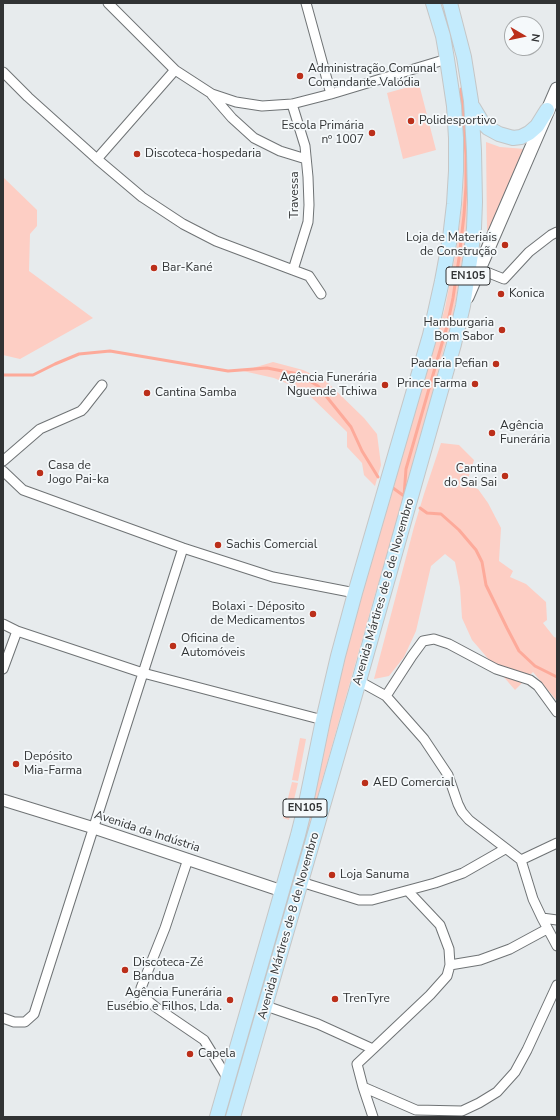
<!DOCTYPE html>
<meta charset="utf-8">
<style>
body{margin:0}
#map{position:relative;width:560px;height:1120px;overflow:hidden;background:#e7ebed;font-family:"Nunito Sans",sans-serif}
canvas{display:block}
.frame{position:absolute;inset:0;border:4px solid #313334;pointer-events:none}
.north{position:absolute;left:504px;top:16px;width:40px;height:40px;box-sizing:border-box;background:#f5f9fb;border:1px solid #a7aaab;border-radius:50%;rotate:99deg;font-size:11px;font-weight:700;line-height:16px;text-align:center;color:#313334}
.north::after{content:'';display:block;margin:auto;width:14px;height:18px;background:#bb2f1a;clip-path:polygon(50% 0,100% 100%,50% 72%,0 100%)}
</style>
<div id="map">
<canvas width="560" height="1120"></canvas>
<div class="frame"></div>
<div class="north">N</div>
</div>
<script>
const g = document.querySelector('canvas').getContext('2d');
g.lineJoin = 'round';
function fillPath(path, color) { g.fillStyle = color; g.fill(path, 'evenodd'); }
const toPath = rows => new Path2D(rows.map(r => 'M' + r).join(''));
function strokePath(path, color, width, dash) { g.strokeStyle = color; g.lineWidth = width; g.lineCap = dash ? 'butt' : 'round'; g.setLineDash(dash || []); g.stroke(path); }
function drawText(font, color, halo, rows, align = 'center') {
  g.font = font + ' "Nunito Sans",sans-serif'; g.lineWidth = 3.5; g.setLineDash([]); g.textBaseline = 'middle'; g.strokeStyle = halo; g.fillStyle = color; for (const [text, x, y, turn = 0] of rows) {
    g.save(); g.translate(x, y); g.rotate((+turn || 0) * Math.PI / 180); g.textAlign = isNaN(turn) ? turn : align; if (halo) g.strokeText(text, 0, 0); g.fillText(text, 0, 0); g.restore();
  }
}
fillPath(toPath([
 [419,84,436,150,403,159,387,93],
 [461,89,464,99,466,125,469,173,468,211,462,261,455,307,408,485,374,598,302,851,320,772,330,718,355,613,390,499,445,308,457,246,463,196,464,156],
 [486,142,500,147,525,149,489,231,487,231],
 [3,177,37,210,37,226,30,234,29,271,93,318,20,359,3,355],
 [273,362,303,370,326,381,364,418,377,434,381,465,375,486,364,475,362,463,347,447,347,432,305,391,274,378,243,371],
 [441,443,459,445,474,460,466,485,478,489,488,503,501,528,499,561,513,571,510,577,526,584,546,602,547,620,543,623,554,637,557,638,557,701,533,672,515,690,472,640,462,618,460,587,455,562,445,554,431,566,416,631,404,657,389,676,374,679,414,527,424,494],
 [300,738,306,739,298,781,292,780],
 [292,782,298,783,289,820,283,818]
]), '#fdcec4');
strokePath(toPath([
 [3,375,33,375,55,364,79,354,110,351,228,371,267,368,298,374,318,386,351,427,362,451,378,477],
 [393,488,404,496],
 [404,496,406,469,447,326,453,298,459,258,464,215,466,186,466,155,461,89],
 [420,508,427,513,441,514,459,530,476,550,482,562,486,585,507,628,519,651,535,666,557,677]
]), '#fdaa9a', 3);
const minor = toPath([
 [108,3,175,70,212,94,236,102,262,106,292,104,331,94,447,59],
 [306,3,331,94],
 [3,72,28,97,97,159,142,197,183,224,216,241,293,270],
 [212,95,232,118,254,138,280,151,306,159],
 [292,104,305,146,308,177,309,205,308,222,293,270,309,276,321,294],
 [97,159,175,70],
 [479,269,504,279,529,252,551,235,557,232],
 [3,461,40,429,81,411,84,408,102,385],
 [3,471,23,490,183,548,273,577,355,593],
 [3,624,17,631,143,673,323,720],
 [3,669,17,631],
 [359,681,386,696,424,739,448,775,458,804,462,812,469,820,521,860,533,899,542,918,557,946],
 [386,696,412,656,423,641,434,639,449,644,496,669,530,680,538,686,557,712],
 [188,859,165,928,141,988,142,996,157,1008,204,1040,228,1079],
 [521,860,557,843],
 [301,882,359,900,372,900,435,883,463,873,505,849],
 [542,918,557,920],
 [450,965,480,960,510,949,547,929],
 [266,1006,318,1024,373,1049,357,1064,363,1087,373,1117],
 [3,1018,14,1022,25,1022,34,1014,183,548],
 [373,1049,430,995,447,976,450,965,449,949,440,925,408,891],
 [363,1087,416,1110,462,1111,479,1103,497,1092,515,1072,527,1050,557,985]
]);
const tertiary = toPath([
 [3,800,94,828,282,891]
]);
const secondary = toPath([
 [467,297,557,89]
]);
const primary = toPath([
 [473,107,482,122,488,128,499,134,513,138,521,137,529,133,537,126,547,110],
 [217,1117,276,912,298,835,306,803,323,720,338,656,355,593,430,335,442,281,450,238,454,204,456,171,456,138,454,106,447,59,443,36,433,3],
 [233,1117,359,681,454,344,463,306,471,254,474,228,475,202,474,151,471,101,464,57,450,3]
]);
strokePath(minor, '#6f7375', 11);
strokePath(tertiary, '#6f7375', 13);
strokePath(secondary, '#6f7375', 15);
strokePath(primary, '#c5c6c6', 16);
strokePath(minor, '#fff', 9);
strokePath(tertiary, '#fff', 11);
strokePath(secondary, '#fff', 13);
strokePath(primary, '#c3ebfd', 14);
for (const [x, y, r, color] of [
 [300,76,4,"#bb2f1a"],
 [411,121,4,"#bb2f1a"],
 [372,133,4,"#bb2f1a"],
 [137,154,4,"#bb2f1a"],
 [505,245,4,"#bb2f1a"],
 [154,268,4,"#bb2f1a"],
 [501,294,4,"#bb2f1a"],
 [502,330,4,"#bb2f1a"],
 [496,364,4,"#bb2f1a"],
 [475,384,4,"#bb2f1a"],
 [385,385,4,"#bb2f1a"],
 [147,393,4,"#bb2f1a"],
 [492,433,4,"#bb2f1a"],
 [40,473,4,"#bb2f1a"],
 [505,476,4,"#bb2f1a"],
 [218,545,4,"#bb2f1a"],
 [313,614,4,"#bb2f1a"],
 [173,646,4,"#bb2f1a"],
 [16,764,4,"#bb2f1a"],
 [365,783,4,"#bb2f1a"],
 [332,875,4,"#bb2f1a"],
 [125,970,4,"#bb2f1a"],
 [335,999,4,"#bb2f1a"],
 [230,1000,4,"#bb2f1a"],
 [190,1054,4,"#bb2f1a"]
]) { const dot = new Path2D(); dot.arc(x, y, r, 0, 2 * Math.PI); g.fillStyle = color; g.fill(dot); strokePath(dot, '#f5f9fb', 1.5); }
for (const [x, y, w] of [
 [468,276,44],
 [305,808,44]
]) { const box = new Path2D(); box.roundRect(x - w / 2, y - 9, w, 18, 3); g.fillStyle = '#f5f9fb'; g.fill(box); strokePath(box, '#313334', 1); }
drawText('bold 11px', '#313334', null, [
 ["EN105",468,276],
 ["EN105",305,808]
]);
drawText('12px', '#313334', '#f5f9fb', [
 ["Administração Comunal",308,69],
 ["Comandante Valódia",308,83],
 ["Polidesportivo",419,121],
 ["Escola Primária",364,126,"right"],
 ["nº 1007",364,140,"right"],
 ["Discoteca-hospedaria",145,154],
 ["Loja de Materiais",497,238,"right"],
 ["de Construção",497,252,"right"],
 ["Bar-Kané",162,268],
 ["Konica",509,294],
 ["Hamburgaria",494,323,"right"],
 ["Bom Sabor",494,337,"right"],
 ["Padaria Pefian",488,364,"right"],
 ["Agência Funerária",377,378,"right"],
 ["Nguende Tchiwa",377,392,"right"],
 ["Prince Farma",467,384,"right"],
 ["Cantina Samba",155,393],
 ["Agência",500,426],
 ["Funerária",500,440],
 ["Casa de",48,466],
 ["Jogo Pai-ka",48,480],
 ["Cantina",497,469,"right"],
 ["do Sai Sai",497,483,"right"],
 ["Sachis Comercial",226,545],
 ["Bolaxi - Déposito",305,607,"right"],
 ["de Medicamentos",305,621,"right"],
 ["Oficina de",181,639],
 ["Automóveis",181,653],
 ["Depósito",24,757],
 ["Mia-Farma",24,771],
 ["AED Comercial",373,783],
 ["Loja Sanuma",340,875],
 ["Discoteca-Zé",133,963],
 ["Bandua",133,977],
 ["Agência Funerária",222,993,"right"],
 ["Eusébio e Filhos, Lda.",222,1007,"right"],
 ["TrenTyre",343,999],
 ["Capela",198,1054]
], 'left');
drawText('12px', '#313334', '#f5f9fb', [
 ["Travessa",295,195,-90],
 ["Avenida Mártires de 8 de Novembro",384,592,-74],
 ["Avenida da Indústria",147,832,18],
 ["Avenida Mártires de 8 de Novembro",289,926,-74]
]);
</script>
